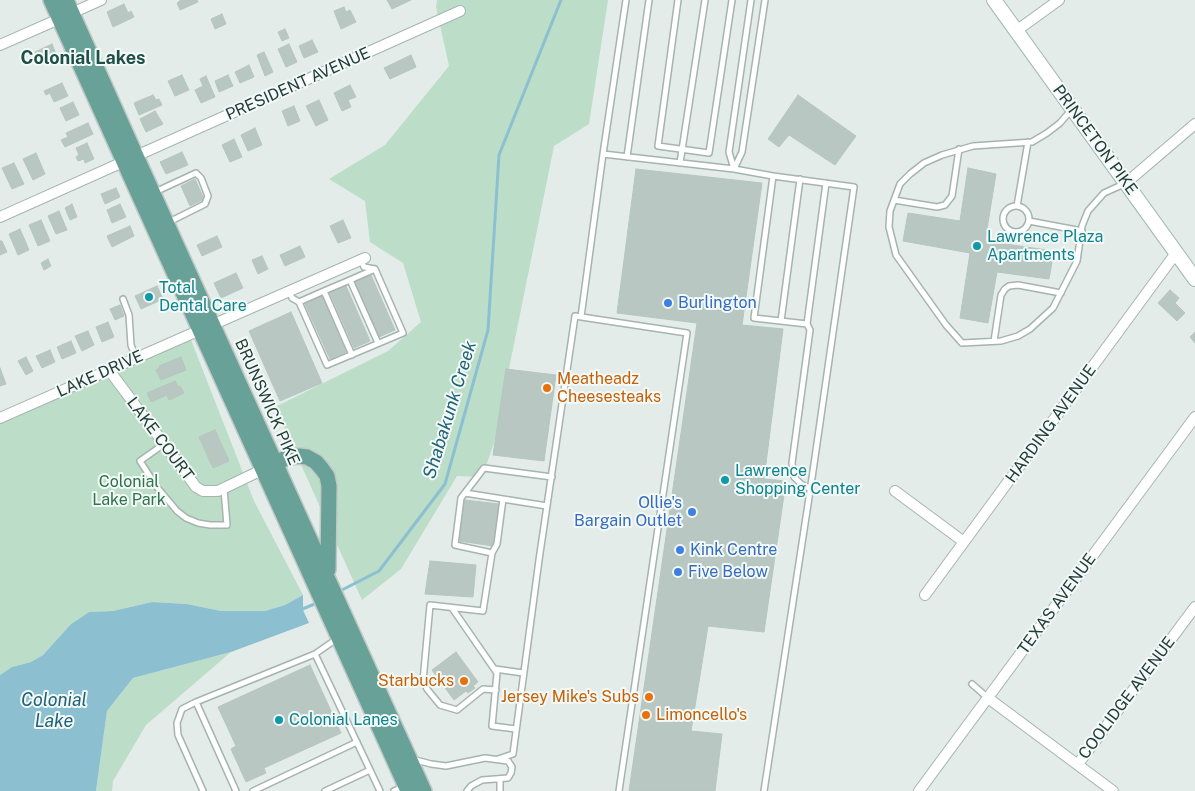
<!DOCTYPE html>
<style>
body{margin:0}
canvas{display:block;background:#e3ece9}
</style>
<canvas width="1195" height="791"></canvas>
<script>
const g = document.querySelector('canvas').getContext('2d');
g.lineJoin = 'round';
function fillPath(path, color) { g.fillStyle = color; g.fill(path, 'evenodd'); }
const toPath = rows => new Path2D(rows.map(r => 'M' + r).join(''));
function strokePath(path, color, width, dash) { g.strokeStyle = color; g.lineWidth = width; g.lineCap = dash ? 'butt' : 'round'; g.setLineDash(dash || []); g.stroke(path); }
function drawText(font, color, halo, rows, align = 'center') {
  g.font = font + ' "Public Sans",sans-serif'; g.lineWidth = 4; g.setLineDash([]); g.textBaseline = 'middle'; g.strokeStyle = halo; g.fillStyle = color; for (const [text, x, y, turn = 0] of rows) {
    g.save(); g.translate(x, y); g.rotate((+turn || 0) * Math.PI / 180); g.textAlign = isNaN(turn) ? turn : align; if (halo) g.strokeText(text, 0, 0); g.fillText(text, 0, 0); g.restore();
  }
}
fillPath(toPath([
 [437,0,608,0,589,124,554,146,494,443,482,477,457,476,401,569,362,600,275,407,388,351,421,322,403,263,370,242,365,201,329,179,385,145,449,66,436,7],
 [191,340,254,501,303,595,285,605,265,611,221,611,187,604,152,602,113,611,89,612,71,624,43,655,31,662,12,667,0,675,0,424],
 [231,652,146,725,113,781,112,791,96,791,107,711,133,678]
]), '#bcddc8');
fillPath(toPath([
 [303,595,303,610,309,623,231,652,133,678,107,711,96,791,0,791,0,675,12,667,31,662,43,655,71,624,89,612,113,611,152,602,187,604,221,611,265,611,285,605]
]), '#8cc0d0');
strokePath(toPath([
 [338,592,379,571,445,484,488,330,499,155,561,0],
 [300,610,317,603]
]), '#8cc0d0', 3);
const building = toPath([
 [181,0,197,0,198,2,180,10,177,3,181,0],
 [387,0,411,0,392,9,387,0],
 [124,4,128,13,131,11,134,17,113,27,107,12,124,4],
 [344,7,346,12,350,10,356,22,341,29,334,11,344,7],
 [222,14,226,24,215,29,211,19,222,14],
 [285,29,289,38,282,41,278,32,285,29],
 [312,40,318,52,304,58,299,46,312,40],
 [52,44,56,54,39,62,35,52,52,44],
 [289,44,297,62,286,67,278,49,289,44],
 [264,52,273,72,265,76,257,55,264,52],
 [411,55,416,67,390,79,384,68,411,55],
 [249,65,254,77,240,83,235,72,249,65],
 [182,75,189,90,175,96,168,81,182,75],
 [228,75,233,86,219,92,215,81,228,75],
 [206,76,215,97,201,103,195,90,203,86,200,79,206,76],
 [62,83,68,96,54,102,50,93,46,95,44,91,62,83],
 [350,85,356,97,348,100,351,107,342,111,334,93,350,85],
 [153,95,156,100,159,99,162,105,139,115,134,103,153,95],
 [798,95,856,136,835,165,789,135,779,147,768,139,798,95],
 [319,100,328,120,316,126,306,106,319,100],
 [73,102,79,115,66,121,60,108,73,102],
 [294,106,300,121,288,126,282,111,294,106],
 [155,111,163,124,146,132,140,119,155,111],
 [88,123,93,134,65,147,61,140,68,137,66,133,88,123],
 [255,128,262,145,248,151,241,135,255,128],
 [234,139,242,157,230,162,222,145,234,139],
 [87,143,94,159,85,163,84,159,78,161,76,157,79,155,76,148,87,143],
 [182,152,188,165,166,174,160,162,182,152],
 [36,153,45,174,33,180,23,159,36,153],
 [14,163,24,184,12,189,2,168,14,163],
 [968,168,996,174,985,241,1054,251,1049,279,997,272,988,323,960,318,970,253,903,241,908,213,960,221,968,168],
 [636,169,762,183,742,325,783,329,764,479,786,481,764,632,708,626,691,731,722,734,715,791,629,791,697,323,617,313,636,169],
 [195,179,204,199,190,206,181,186,195,179],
 [116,188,120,197,105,204,101,194,116,188],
 [72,204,77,217,70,220,65,208,72,204],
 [120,204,126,217,112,223,107,210,120,204],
 [59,211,67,230,56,234,48,216,59,211],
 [41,220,50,241,38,246,29,225,41,220],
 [343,220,351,238,338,243,330,226,343,220],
 [130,226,134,236,112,247,107,236,130,226],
 [20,229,29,250,18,255,9,234,20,229],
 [217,236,222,247,202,256,197,245,217,236],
 [0,241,2,241,7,252,0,255,0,241],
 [300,246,305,257,285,266,280,255,300,246],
 [262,256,268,269,258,274,252,260,262,256],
 [48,259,51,266,44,270,41,263,48,259],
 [236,273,243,288,221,298,214,283,236,273],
 [371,275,395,330,379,337,355,282,371,275],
 [157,286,163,299,141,309,135,296,157,286],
 [346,286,370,341,354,348,330,293,346,286],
 [1170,290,1179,298,1175,303,1185,313,1177,321,1158,303,1170,290],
 [322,296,346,352,330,359,305,304,322,296],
 [120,305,124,316,115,320,110,309,120,305],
 [291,312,322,383,280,401,249,331,291,312],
 [108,322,114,337,102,342,96,327,108,322],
 [88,331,94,345,82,351,75,336,88,331],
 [1195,332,1195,343,1190,337,1195,332],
 [71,341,76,353,62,359,57,347,71,341],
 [50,350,55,362,42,368,36,356,50,350],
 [26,357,33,371,26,375,18,361,26,357],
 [181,357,186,370,161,380,156,370,160,368,159,366,181,357],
 [0,368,6,384,0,386,0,368],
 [506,369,556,375,544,461,493,455,506,369],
 [175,381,178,387,180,386,184,393,169,400,167,395,151,402,147,393,175,381],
 [215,430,229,461,213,468,199,437,215,430],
 [465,500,499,504,493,546,459,541,465,500],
 [430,561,476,565,473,597,425,594,430,561],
 [456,652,478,682,473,686,475,688,468,693,466,691,454,700,432,670,456,652],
 [310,665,341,733,264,768,266,773,246,782,231,749,236,746,218,707,310,665]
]);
fillPath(building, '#b8c7c2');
strokePath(building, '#b5c6c0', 1);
const lane = toPath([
 [678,0,658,146,709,153,732,0],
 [1072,109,1060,123,1047,133,1032,142,973,146,942,155,924,163,910,174,900,184,890,211,889,227,896,255,946,325,962,343,1001,341,1018,336,1030,329,1053,308,1077,261,1082,226,1088,211,1104,193,1124,184],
 [603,154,626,0],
 [627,157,649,0],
 [680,163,705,0],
 [734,169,742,152,765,0],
 [734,169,729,152,751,0],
 [773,176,754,318,807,324],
 [155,192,196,173,201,178,208,196,205,204,169,222],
 [894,200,937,207,945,205,952,196,959,149],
 [1017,206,1028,142],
 '1003 219a13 13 0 1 1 26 0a13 13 0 1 1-26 0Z',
 [1029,221,1082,231],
 [350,280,375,269],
 [289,291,292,298,299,302,327,365,403,333,375,269,364,267,361,260],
 [123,299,129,315,131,345,136,358],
 [299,302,324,291],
 [581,317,603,154,734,169,773,176,854,187,812,478,764,791],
 [781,321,800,179],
 [994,341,1001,295,1005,289,1009,286,1018,285,1061,293],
 [352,355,324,291,350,280,378,343],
 [164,444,140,461,156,486,177,511,186,518,198,523,210,525,227,525,224,489],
 [811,489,801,484,794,477,792,463,810,330,807,324,826,183],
 [465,493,547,506],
 [492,553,497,544,503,499],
 [452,608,497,673,492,726,516,729],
 [315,654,380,791],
 [495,669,523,673],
 [972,684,988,698],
 [496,690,483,689,457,710,440,705,427,689,423,681,430,605,483,611,492,553,455,545,461,498,484,468,552,477],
 [196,702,182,709,177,723,178,735,203,791],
 [412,759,431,764,446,766,485,758,508,761,512,767,511,773,508,778,482,780,471,786,467,791],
 [498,759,513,754,539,560,575,316,687,333,619,791],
 [500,780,500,791],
 [236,791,196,702,315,654,338,638],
 [253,791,357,742],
 [325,791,370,770],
 [394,791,405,786]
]);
const street = toPath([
 [72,13,101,0],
 [1016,31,1059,0],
 [0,45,59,19],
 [136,156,460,11],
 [1126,183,1195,124],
 [0,217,123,162],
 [212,325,365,258],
 [109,370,196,487,203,491,218,491,268,467],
 [0,418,200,330],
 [895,491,964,542],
 [925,595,1176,253],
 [988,698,1113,791],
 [1078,764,1195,607],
 [919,791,1195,417]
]);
const secondary = toPath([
 [994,0,1195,279]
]);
const primary = toPath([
 [51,0,408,791],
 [66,0,136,156,424,791],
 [275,463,289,457,299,456,307,457,316,462,322,469,327,476,329,486,328,570]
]);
strokePath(lane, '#a6b4b0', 8);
strokePath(street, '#a6b4b0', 12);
strokePath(secondary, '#a1b8b2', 16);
strokePath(primary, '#c1c9c7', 18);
strokePath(lane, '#fff', 5);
strokePath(street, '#fff', 10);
strokePath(secondary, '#fff', 14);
strokePath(primary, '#68a197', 15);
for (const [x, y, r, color] of [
 [977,246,5,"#0f9aa8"],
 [149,297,5,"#0f9aa8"],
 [668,303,5,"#3f7fe0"],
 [547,388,5,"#e8710a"],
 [725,480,5,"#0f9aa8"],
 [692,512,5,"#3f7fe0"],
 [680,550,5,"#3f7fe0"],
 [678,572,5,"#3f7fe0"],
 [464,681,5,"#e8710a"],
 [649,697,5,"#e8710a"],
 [646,715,5,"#e8710a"],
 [279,720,5,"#0f9aa8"]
]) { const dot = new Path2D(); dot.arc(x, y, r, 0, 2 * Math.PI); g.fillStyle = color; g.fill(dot); strokePath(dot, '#f3f9f6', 2); }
drawText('16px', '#233d38', '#f3f9f6', [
 ["PRESIDENT AVENUE",298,84,-24],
 ["PRINCETON PIKE",1095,140,54],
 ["LAKE DRIVE",100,374,-24],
 ["BRUNSWICK PIKE",267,402,66],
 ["HARDING AVENUE",1051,424,-54],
 ["LAKE COURT",160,439,53],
 ["TEXAS AVENUE",1057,604,-54],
 ["COOLIDGE AVENUE",1127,698,-53]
]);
drawText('16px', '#0d838f', '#f3f9f6', [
 ["Lawrence Plaza",987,237],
 ["Apartments",987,255],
 ["Total",159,288],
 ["Dental Care",159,306],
 ["Lawrence",735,471],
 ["Shopping Center",735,489],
 ["Colonial Lanes",289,720]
], 'left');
drawText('16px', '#366cbe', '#f3f9f6', [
 ["Burlington",678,303],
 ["Ollie's",682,503,"right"],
 ["Bargain Outlet",682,521,"right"],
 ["Kink Centre",690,550],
 ["Five Below",688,572]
], 'left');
drawText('16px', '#c56008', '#f3f9f6', [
 ["Meatheadz",557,379],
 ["Cheesesteaks",557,397],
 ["Starbucks",454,681,"right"],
 ["Jersey Mike's Subs",639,697,"right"],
 ["Limoncello's",656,715]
], 'left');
drawText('16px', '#2e734e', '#f3f9f6', [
 ["Colonial",129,482],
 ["Lake Park",129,500]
]);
drawText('bold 18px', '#1f4f47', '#f3f9f6', [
 ["Colonial Lakes",83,58]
]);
drawText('italic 18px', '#1e6278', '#f3f9f6', [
 ["Shabakunk Creek",450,410,-73],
 ["Colonial",54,700],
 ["Lake",54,721]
]);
</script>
